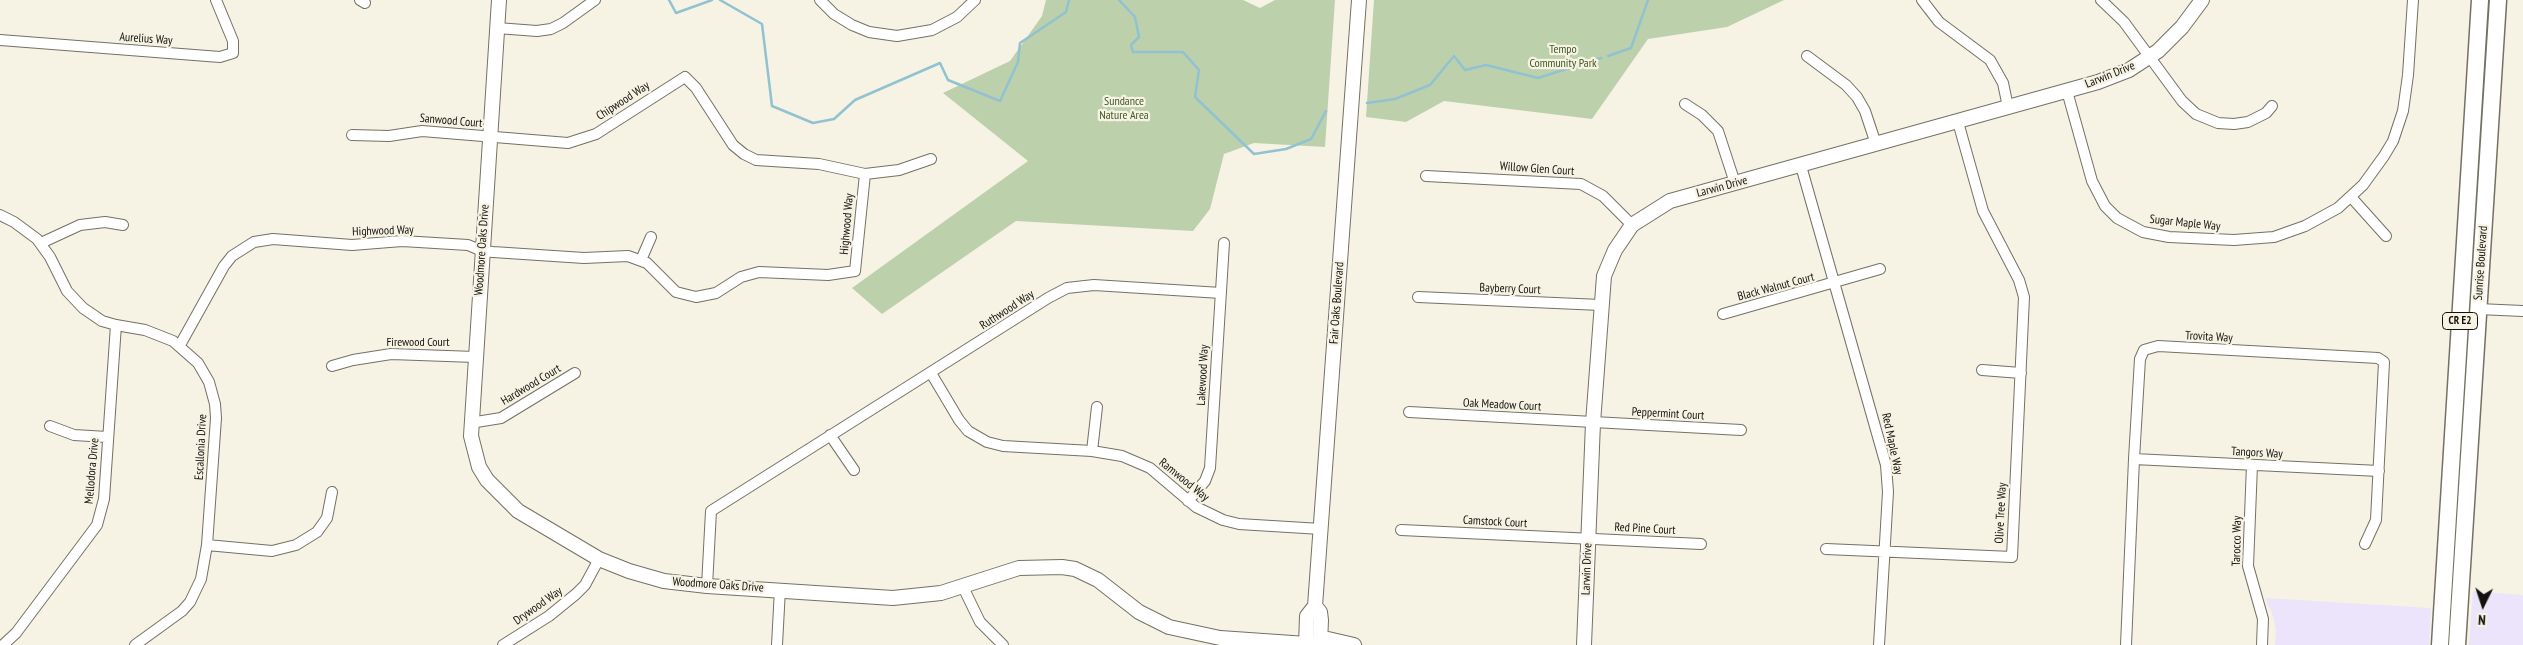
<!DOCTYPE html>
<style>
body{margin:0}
#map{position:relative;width:2523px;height:645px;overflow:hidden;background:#f6f3e4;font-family:"PT Sans Narrow",sans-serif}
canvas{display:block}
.north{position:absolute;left:2458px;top:580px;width:50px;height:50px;-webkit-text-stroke:4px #f6f3e4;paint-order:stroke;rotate:184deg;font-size:14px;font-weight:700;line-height:20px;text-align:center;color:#12110c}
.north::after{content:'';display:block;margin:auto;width:18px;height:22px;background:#12110c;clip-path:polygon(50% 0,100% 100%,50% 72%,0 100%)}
</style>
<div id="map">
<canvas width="2523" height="645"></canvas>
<div class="north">N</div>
</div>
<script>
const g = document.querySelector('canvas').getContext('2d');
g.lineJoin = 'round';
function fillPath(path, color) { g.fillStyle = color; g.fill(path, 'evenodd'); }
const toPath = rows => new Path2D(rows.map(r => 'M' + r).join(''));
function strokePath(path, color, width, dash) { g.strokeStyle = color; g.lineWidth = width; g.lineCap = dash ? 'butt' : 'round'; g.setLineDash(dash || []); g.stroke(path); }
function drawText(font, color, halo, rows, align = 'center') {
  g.font = font + ' "PT Sans Narrow",sans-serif'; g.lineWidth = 4.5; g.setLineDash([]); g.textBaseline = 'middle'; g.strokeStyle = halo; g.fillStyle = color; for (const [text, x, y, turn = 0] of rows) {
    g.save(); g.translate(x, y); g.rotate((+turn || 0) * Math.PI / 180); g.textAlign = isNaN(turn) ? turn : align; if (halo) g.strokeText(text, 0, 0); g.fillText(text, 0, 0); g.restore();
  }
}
fillPath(toPath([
 [2473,591,2523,595,2523,645,2469,645],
 [2265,598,2431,608,2429,645,2275,645,2276,631,2273,616]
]), '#ebe4fa');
fillPath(toPath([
 [1046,0,1243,0,1260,8,1275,0,1335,0,1325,147,1254,143,1224,154,1210,209,1193,231,1016,221,882,314,852,288,1028,161,943,93,1010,61,1042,16],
 [1374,0,1784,0,1727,27,1648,39,1592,119,1444,101,1406,122,1366,117]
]), '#bdd0ac');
strokePath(toPath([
 [669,0,676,13,712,0],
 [720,0,762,24,772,106,813,123,834,119,855,100,940,63,948,80,1000,101,1018,62,1020,43,1066,12,1069,0],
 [1119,0,1135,17,1139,37,1131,45,1133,52,1183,52,1199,70,1195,97,1254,154,1286,149,1311,139,1326,111],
 [1608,56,1631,48,1648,0],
 [1367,103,1395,99,1430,85,1454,56,1465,70,1486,65,1538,78,1601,58]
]), '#91c2d1', 2.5);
const street = toPath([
 [360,0,365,3],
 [820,0,834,14,852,25,869,32,897,36,932,30,957,17,975,0],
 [1922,0,1939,22,1990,60,2003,83,2008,107],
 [2101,0,2124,22,2182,101,2196,114,2218,123,2234,124,2248,122,2266,113,2272,106],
 [497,28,537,31,551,29,563,23,595,0],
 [0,40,220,57,233,53,233,41,216,0],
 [1807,56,1846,85,1857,97,1865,111,1876,144],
 [2067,91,2092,181,2105,206,2117,218,2143,232,2169,237,2234,240,2274,237,2305,226,2338,208,2363,185,2384,156,2393,141,2403,111,2408,75,2413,0],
 [1685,104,1702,115,1718,131,1735,183],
 [352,135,389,136,422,131,568,143,596,134,685,77,696,88,733,145,744,154,756,160,819,164,865,174,899,170,931,159],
 [1801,166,1886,465,1888,492,1879,645],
 [1426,176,1581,184,1603,196,1632,225],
 [2351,197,2386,236],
 [0,215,14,222,37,239,50,257,67,291,83,308,102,321,116,325,145,330,173,341,198,363,209,382,215,404,216,418,207,545,201,579,190,602,182,611,135,645],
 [41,243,80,225,105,222,123,225],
 [641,260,651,237],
 [1418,297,1601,305],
 [2478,309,2523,311],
 [1723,314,1880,269],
 [180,345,224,266,232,256,254,242,273,239,352,245,402,241,468,245,482,251,493,252,584,258,628,256,647,263,676,292,696,297,716,293,741,277,759,272,828,275,855,271,865,174],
 [332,366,353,360,391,354,475,357],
 [1982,370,2021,373],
 [931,373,959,420,968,431,987,442,1003,446,1092,451,1122,456,1150,468,1196,507,1223,520,1239,524,1321,529],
 [1409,412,1741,430],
 [470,423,501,418,575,373],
 [50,426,74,435,107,437],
 [830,435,854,470],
 [1092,451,1097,407],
 [2134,459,2379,471],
 [2252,465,2248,566,2263,619,2262,645],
 [1188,501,1205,481,1210,468,1224,243],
 [1401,530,1701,544],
 [207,545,272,551,296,545,317,532,327,518,332,492],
 [1826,549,2012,557,2024,297,2019,280,1983,211,1958,122],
 [707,586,711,511,1048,298,1067,288,1094,285,1221,293],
 [963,587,980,622,1003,645],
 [3,645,16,633,97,525,104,499,116,325],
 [503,645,549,616,576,594,585,585,599,559],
 [777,645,780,589],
 [2126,645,2134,459,2140,359,2144,350,2158,346,2378,358,2384,362,2376,520,2365,544]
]);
const secondary = toPath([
 [499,0,471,436,479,467,487,480,518,511,599,559,629,571,664,581,707,586,893,598,941,593,1019,568,1062,567,1075,569,1098,580,1139,612,1169,627,1220,638,1321,645],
 [1320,644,1328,639,1354,645],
 [1306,645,1307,616,1315,606],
 [1320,645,1321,620,1320,612,1315,606,1359,0],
 [1584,645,1593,423,1604,276,1615,250,1632,225,1670,201,2098,82,2129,70,2158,51,2182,27,2202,0]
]);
const primary = toPath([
 [2440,645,2480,0],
 [2457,645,2498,0]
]);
strokePath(street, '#747164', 12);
strokePath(secondary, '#747164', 16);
strokePath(primary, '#747164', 19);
strokePath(street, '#fff', 10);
strokePath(secondary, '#fff', 14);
strokePath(primary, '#fff', 16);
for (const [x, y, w] of [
 [2460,321,35]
]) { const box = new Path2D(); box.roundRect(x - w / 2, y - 8.5, w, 17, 4); g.fillStyle = '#f6f3e4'; g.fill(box); strokePath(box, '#12110c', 1); }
drawText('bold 11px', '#12110c', null, [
 ["CR E2",2460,321]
]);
drawText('12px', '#12110c', '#f6f3e4', [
 ["Aurelius Way",146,39,4],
 ["Larwin Drive",2110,75,-22],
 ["Chipwood Way",623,101,-33],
 ["Sanwood Court",451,121,5],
 ["Willow Glen Court",1537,169,4],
 ["Larwin Drive",1722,187,-15],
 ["Sugar Maple Way",2185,223,6],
 ["Highwood Way",847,224,-85],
 ["Highwood Way",383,231,-2],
 ["Woodmore Oaks Drive",482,250,-86],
 ["Sunrise Boulevard",2481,263,-86],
 ["Black Walnut Court",1776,287,-15],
 ["Bayberry Court",1510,289,2],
 ["Fair Oaks Boulevard",1337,303,-86],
 ["Ruthwood Way",1007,310,-33],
 ["Trovita Way",2209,337,3],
 ["Firewood Court",418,343],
 ["Lakewood Way",1203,375,-87],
 ["Hardwood Court",531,385,-31],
 ["Oak Meadow Court",1502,405,3],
 ["Peppermint Court",1668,414,3],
 ["Red Maple Way",1892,444,78],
 ["Escallonia Drive",201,447,-87],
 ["Tangors Way",2257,453,3],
 ["Mellodora Drive",92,471,-85],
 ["Ramwood Way",1184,480,39],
 ["Olive Tree Way",2001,513,-87],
 ["Camstock Court",1495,522,3],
 ["Red Pine Court",1645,529,3],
 ["Tarocco Way",2237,541,-89],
 ["Larwin Drive",1587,569,-88],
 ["Woodmore Oaks Drive",718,585,4],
 ["Drywood Way",538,606,-35]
]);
drawText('12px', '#405923', '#f6f3e4', [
 ["Tempo",1563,50],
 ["Community Park",1563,64],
 ["Sundance",1124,102],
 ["Nature Area",1124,116]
]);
</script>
